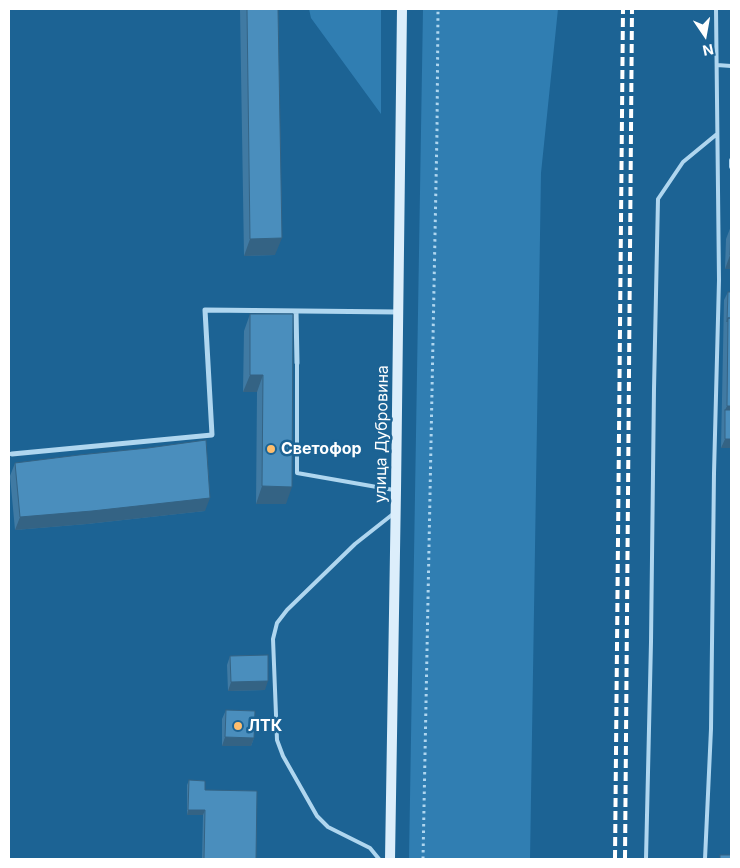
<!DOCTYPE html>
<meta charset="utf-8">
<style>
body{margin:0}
#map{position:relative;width:740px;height:868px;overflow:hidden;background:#1c6394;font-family:Inter,sans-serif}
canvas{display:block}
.frame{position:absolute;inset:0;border:10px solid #fff;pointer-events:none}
.north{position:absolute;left:680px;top:10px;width:50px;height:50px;-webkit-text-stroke:4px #1c6394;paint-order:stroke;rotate:168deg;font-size:14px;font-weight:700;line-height:20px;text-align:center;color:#fff}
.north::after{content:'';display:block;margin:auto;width:18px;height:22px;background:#fff;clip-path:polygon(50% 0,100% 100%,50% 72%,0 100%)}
</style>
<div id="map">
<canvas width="740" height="868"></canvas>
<div class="frame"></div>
<div class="north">N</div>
</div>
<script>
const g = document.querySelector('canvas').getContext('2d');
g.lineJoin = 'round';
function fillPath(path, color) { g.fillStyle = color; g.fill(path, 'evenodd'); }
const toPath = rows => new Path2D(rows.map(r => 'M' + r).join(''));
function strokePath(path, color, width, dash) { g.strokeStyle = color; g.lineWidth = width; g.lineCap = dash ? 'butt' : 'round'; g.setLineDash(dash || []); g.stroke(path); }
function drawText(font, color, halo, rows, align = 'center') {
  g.font = font + ' Inter,sans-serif'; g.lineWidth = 5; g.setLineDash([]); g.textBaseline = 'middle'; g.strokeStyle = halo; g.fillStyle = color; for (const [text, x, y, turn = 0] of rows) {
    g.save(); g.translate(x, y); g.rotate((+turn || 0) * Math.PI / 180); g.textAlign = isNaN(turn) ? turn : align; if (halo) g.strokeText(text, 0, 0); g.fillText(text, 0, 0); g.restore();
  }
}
fillPath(toPath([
 [309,9,381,9,381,114,311,18],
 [423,9,558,9,541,173,530,859,409,859]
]), '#307eb2');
strokePath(toPath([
 [423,859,437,131,438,9]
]), '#afd6ef', 3, [2.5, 4]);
strokePath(toPath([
 [717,65,731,66],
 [731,160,731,167],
 [297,363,297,473,394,490],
 [379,859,370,848,328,827,317,816,283,756,277,740,273,639,277,623,287,610,355,544,393,514],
 [646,859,651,642,654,389,658,199,683,162,717,134],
 [705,859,711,729,714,473,719,280,716,9]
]), '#afd6ef', 4);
strokePath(toPath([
 [296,311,297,363],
 [12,454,212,435,205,310,398,312]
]), '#afd6ef', 5);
strokePath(toPath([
 [390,859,396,490,402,9]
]), '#dceefb', 10);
strokePath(toPath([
 [615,859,623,9],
 [625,859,632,9]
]), '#fff', 4, [9, 4]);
fillPath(toPath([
 [240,9,278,9,275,255,244,256],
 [731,226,731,269,725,269,726,239],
 [728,292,731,292,731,448,721,448,724,300],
 [250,314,293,314,286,504,256,504,257,392,243,392,244,331],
 [15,463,205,511,87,524,15,530,10,476],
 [230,656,265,690,228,691,227,665],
 [226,710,254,738,251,746,222,746,222,719],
 [189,780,205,790,256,859,202,859,203,815,187,815,187,785]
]), '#407aa3');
fillPath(toPath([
 [282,238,275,255,244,256,250,239],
 [730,255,731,255,731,269,725,269],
 [250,375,263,375,257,392,243,392],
 [727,406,731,406,731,419,725,410],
 [725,439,731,439,731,448,721,448],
 [262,486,292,487,286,504,256,504],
 [210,498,205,511,87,524,15,530,20,517],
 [268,681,265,690,228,691,231,682],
 [225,737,254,738,251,746,222,746],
 [188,810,205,810,203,815,187,815]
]), '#346384');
const building = toPath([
 [247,9,278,9,282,238,250,239,247,9],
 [731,226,731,255,730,255,731,226],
 [728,292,731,292,731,318,728,318,727,322,728,292],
 [250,314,293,314,292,487,262,486,263,375,250,375,250,314],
 [728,318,731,318,731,406,727,406,728,318],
 [725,410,731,410,731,439,725,439,725,410],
 [206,440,210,498,92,511,20,517,15,463,79,455,148,448,206,440],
 [268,655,268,681,231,682,230,656,268,655],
 [226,710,255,711,254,738,225,737,226,710],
 [189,780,205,781,205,790,257,791,256,859,204,859,205,810,188,810,189,780],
 [720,855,731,855,731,859,720,859,720,855]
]);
fillPath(building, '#4a8ebd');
strokePath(building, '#346384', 1);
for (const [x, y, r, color] of [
 [271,449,5,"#ffbe6d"],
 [238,726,5,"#ffbe6d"]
]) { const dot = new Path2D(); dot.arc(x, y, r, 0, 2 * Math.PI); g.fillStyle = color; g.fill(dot); strokePath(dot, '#1c6394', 2); }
drawText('16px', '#fff', '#1c6394', [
 ["улица Дубровина",382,434,-89]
]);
drawText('bold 16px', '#fff', '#1c6394', [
 ["Светофор",281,449],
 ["ЛТК",248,726]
], 'left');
</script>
